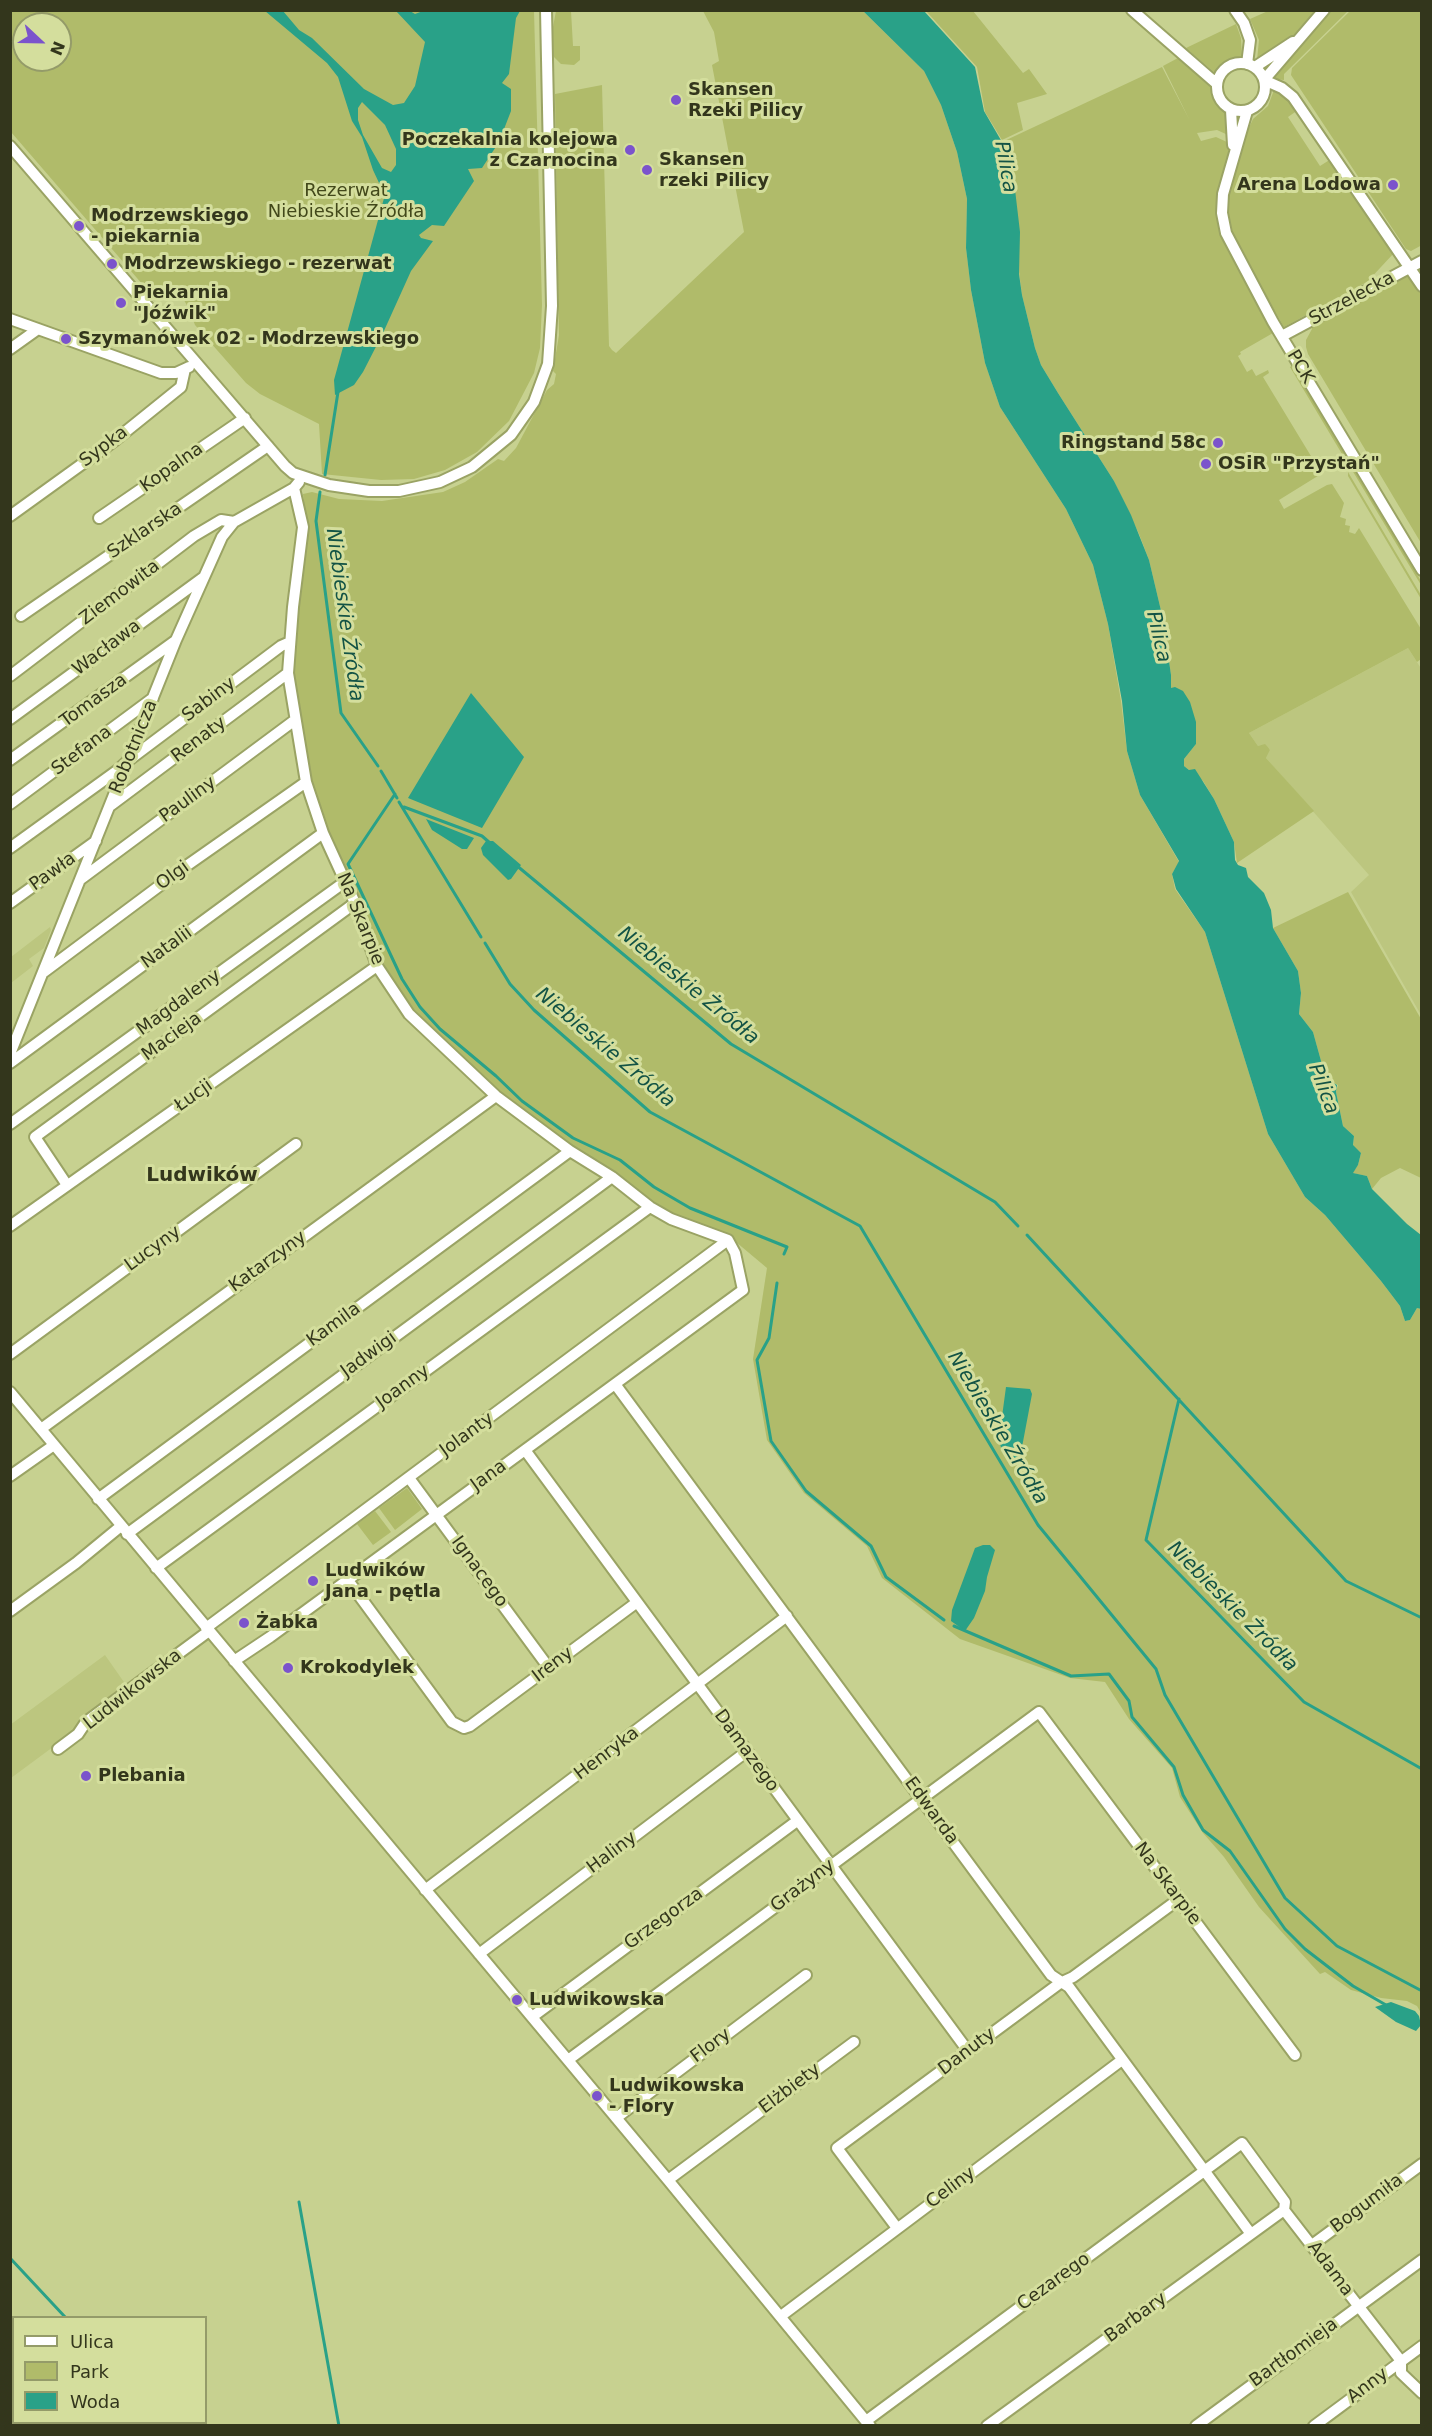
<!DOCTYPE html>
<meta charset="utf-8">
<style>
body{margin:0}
#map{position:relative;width:1432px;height:2436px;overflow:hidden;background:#c7d190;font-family:"DejaVu Sans",sans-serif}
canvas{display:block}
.frame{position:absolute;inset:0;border:12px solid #33361c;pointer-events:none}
.legend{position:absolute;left:12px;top:2316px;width:195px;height:108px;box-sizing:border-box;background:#d4de9d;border:2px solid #949b69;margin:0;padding:8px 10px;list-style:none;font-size:18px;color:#33361c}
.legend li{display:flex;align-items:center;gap:12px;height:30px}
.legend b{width:30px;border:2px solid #949b69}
.north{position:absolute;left:12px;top:12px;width:60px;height:60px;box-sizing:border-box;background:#d4de9d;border:2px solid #949b69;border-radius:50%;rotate:112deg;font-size:16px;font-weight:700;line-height:24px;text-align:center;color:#33361c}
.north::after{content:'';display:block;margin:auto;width:21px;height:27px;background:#7b53cc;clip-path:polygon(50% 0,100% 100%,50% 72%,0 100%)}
</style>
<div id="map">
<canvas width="1432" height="2436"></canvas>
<div class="frame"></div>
<ul class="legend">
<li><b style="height:8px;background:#fff"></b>Ulica</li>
<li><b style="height:16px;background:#b0bb6a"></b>Park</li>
<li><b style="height:16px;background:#29a188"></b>Woda</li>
</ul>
<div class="north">N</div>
</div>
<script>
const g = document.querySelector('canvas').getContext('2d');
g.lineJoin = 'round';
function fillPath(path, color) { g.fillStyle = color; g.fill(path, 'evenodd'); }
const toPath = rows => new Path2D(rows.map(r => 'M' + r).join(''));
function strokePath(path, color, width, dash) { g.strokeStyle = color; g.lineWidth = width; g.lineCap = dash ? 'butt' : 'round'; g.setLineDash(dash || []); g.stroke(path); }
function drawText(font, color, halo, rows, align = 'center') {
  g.font = font + ' "DejaVu Sans",sans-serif'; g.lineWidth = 6; g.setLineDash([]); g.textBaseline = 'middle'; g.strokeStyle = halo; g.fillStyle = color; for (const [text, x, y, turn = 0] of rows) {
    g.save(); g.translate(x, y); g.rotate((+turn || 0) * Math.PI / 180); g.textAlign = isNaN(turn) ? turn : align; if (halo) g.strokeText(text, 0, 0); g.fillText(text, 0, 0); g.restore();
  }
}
fillPath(toPath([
 [1408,648,1422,670,1421,1015,1351,892,1369,875,1266,758,1270,750,1268,747,1265,745,1258,746,1249,733],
 [50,927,51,930,44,948,29,959,33,966,11,983,11,957],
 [105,1655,126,1685,82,1717,76,1730,11,1778,10,1725]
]), '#bcc67f');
fillPath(toPath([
 [10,11,534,11,542,305,540,348,534,373,509,421,477,452,445,470,414,479,381,480,322,474,319,424,260,394,246,383,195,325,188,307,178,290,162,285,143,285,11,132],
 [24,24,60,24,60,60,24,60],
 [556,11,571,11,573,46,580,46,580,60,574,65,561,64,552,55,552,32],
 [703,11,863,11,924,71,941,105,957,152,967,199,966,248,971,290,985,363,1000,407,1066,509,1093,565,1108,624,1121,701,1127,751,1140,795,1179,862,1172,874,1175,889,1205,932,1268,1134,1305,1197,1325,1215,1381,1281,1400,1306,1405,1321,1410,1320,1417,1308,1421,1309,1421,2013,1417,2006,1407,2001,1381,1998,1351,1990,1325,1972,1320,1974,1259,1907,1224,1857,1203,1833,1180,1797,1172,1768,1129,1719,1105,1682,1070,1678,960,1639,882,1578,867,1546,804,1493,767,1440,753,1359,767,1268,730,1237,672,1218,570,1147,495,1090,421,1021,402,998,382,960,349,879,325,830,308,778,291,673,306,520,303,494,312,492,339,499,382,501,443,492,465,482,498,459,504,461,516,448,547,390,554,384,556,374,553,371,559,335,555,94,602,85,609,346,612,350,616,353,744,232,712,65,719,61,714,32],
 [926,11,973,11,1023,73,1029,69,1047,94,1017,103,1023,130,1002,140,985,112,977,67],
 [1268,11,1348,11,1284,74,1284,80,1274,79,1257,60,1259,40,1250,19],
 [1350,11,1421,11,1422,245,1411,251,1406,249,1291,75,1292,68],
 [1236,24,1241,38,1242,58,1231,58,1221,64,1215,73,1186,48],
 [1178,58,1200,75,1212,89,1220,108,1227,115,1228,135,1217,130,1197,133,1201,141,1216,137,1227,142,1229,152,1218,199,1222,236,1273,330,1273,333,1240,352,1241,354,1238,356,1247,372,1252,369,1256,376,1268,370,1269,373,1263,377,1317,466,1323,462,1325,465,1321,474,1279,500,1284,509,1327,485,1332,484,1344,503,1340,517,1346,519,1345,525,1350,526,1349,532,1355,534,1359,528,1421,629,1421,659,1417,662,1408,648,1249,733,1258,746,1265,744,1268,747,1270,750,1266,758,1314,811,1237,863,1234,842,1214,799,1203,781,1184,766,1184,759,1196,744,1171,689,1171,675,1163,619,1149,560,1139,534,1114,481,1058,393,1041,365,1035,348,1022,295,1002,142,1162,67,1189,119,1163,66],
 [1274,90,1291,100,1298,110,1288,117,1320,166,1331,159,1394,253,1367,282,1284,327,1233,239,1227,211,1227,199,1237,154,1253,119,1268,106],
 [1421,265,1421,543,1308,354,1306,347,1306,340,1312,329,1311,326],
 [1292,366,1346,456,1345,459,1290,367],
 [1352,470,1355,471,1421,581,1421,585],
 [1348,472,1421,595,1421,599,1348,476],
 [1348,892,1421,1019,1421,1178,1400,1168,1381,1178,1372,1189,1367,1176,1352,1173,1358,1165,1361,1153,1353,1146,1354,1136,1343,1126,1336,1092,1338,1085,1330,1081,1323,1068,1313,1032,1299,1014,1301,993,1298,971,1273,928],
 [407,1488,422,1509,395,1530,379,1508],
 [375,1511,391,1532,373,1545,357,1524]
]), '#b0bb6a');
fillPath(toPath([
 [423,11,520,11,516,18,509,74,502,83,511,89,511,111,499,142,482,168,468,169,474,181,444,226,432,225,419,235,421,238,433,241,411,271,383,333,363,372,354,385,335,395,334,380,386,191,380,185,373,170,362,137,352,121,338,77,327,63,265,11,283,11,299,30,312,38,364,89,393,105,404,103,415,86,425,42,396,11,410,11,415,14],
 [362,102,385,125,396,149,396,165,391,172,382,168,363,135,358,120,358,108],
 [863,11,924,11,975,67,984,111,1002,142,1012,164,1020,232,1019,274,1022,295,1035,348,1041,365,1058,393,1114,481,1131,515,1149,560,1163,619,1171,675,1171,688,1175,687,1183,691,1190,702,1196,722,1196,744,1184,759,1184,766,1189,770,1195,769,1214,799,1234,842,1235,860,1238,865,1246,868,1248,877,1264,893,1271,910,1273,928,1298,971,1301,993,1299,1014,1313,1032,1323,1068,1330,1081,1337,1085,1336,1092,1343,1126,1354,1136,1353,1145,1361,1153,1358,1165,1353,1173,1367,1176,1372,1189,1407,1224,1421,1235,1421,1309,1417,1308,1410,1320,1405,1321,1400,1306,1381,1281,1325,1215,1305,1197,1268,1134,1205,932,1176,889,1172,874,1179,861,1140,795,1127,751,1122,701,1108,624,1093,565,1066,509,1000,407,985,363,971,290,966,248,967,199,957,152,941,105,924,71],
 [471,693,524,757,482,828,408,798],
 [426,819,474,838,467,849,462,849,432,830],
 [486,841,493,841,521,865,511,879,508,880,483,855,481,848],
 [1006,1387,1030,1389,1032,1394,1019,1463,1015,1465,1002,1452,999,1439],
 [983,1545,990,1545,995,1550,987,1577,985,1591,974,1618,965,1631,951,1621,952,1610,975,1548],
 [1391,2002,1415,2011,1419,2016,1421,2025,1416,2031,1396,2022,1375,2007]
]), '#29a188');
strokePath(toPath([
 [325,475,338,392],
 [320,492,316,521,341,713,378,766],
 [381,771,397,798],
 [395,794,348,864,402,979,420,1007,440,1029,496,1076,522,1101,573,1138,620,1160,654,1187,690,1208,787,1247,784,1254],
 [399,802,481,937],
 [404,807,482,836,490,843],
 [516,865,731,1044,995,1202,1018,1226],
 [485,943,510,984,534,1010,650,1112,860,1226,1038,1525,1156,1669,1165,1695,1285,1898,1337,1946,1422,1991],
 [1027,1235,1346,1581,1422,1618],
 [777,1283,769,1338,757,1360,771,1441,806,1491,871,1546,886,1577,944,1620],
 [1179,1399,1146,1540,1304,1702,1422,1769],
 [954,1626,1071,1676,1109,1674,1129,1701,1132,1717,1174,1767,1183,1795,1203,1830,1230,1851,1285,1929,1305,1949,1353,1986,1386,2005],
 [299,2202,339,2426],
 [10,2258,66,2318],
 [163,2422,166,2426]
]), '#29a188', 3);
const minor = toPath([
 [1132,10,1217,84],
 [1235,10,1244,23,1250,40,1247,64],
 '1217 87a24 24 0 1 1 48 0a24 24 0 1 1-48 0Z',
 [1255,67,1293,42],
 [1264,80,1282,88,1293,97,1422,286],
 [1264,80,1324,10],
 [1231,110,1233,145],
 [1247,111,1223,194,1222,213,1226,233,1273,322,1422,570],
 [10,146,285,466,293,473,329,485,369,491,399,491,440,482,472,467,511,435,534,402,548,364,552,306,546,10],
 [10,319,161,373,176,373,189,367],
 [1282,336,1422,261],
 [10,349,38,329],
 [10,516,114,441,181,387,185,369],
 [99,518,245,418],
 [21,616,268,446],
 [10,676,194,536,221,520,234,522],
 [10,719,204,577],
 [10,760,175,641],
 [10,804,153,698],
 [110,806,288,673],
 [10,848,118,770,129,760,281,646,290,642],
 [81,879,295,720],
 [10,903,96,841],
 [44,972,182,869,306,782],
 [10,1054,176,640,222,537,234,522,294,488,299,482],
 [10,1063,323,833],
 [10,1124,346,881],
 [67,1185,35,1137,355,903],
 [10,1226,377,966],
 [10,1354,296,1144],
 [615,1384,1051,1975,1069,1987,1251,2234],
 [10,1392,668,2180,870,2426],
 [41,1429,496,1096],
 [525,1450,968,2051],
 [10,1476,54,1445],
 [409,1478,549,1668],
 [98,1499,570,1151],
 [127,1534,612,1177],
 [156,1568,650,1207],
 [347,1579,452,1722,464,1728,470,1726,636,1603],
 [10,1611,76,1563,121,1526],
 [206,1628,728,1240],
 [234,1661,270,1637,743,1290,735,1253,728,1240,671,1219,650,1207,612,1177,570,1151,496,1096,409,1014,377,966,355,903,323,833,306,782,288,673,293,607,303,527,294,488],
 [58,1749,78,1734,86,1722,209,1631],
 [425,1890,787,1616],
 [479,1954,746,1752],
 [532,2017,797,1821],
 [568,2060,1039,1712,1295,2055],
 [616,2118,806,1975],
 [668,2180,854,2042],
 [897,2228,837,2148,1060,1983,1073,1977,1179,1899],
 [1312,2245,1422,2164],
 [781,2316,1122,2060],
 [866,2421,1242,2143,1285,2202,1284,2210,1401,2361,1401,2373,1422,2393],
 [987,2426,1284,2210],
 [1196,2426,1422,2260],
 [1314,2426,1422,2346]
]);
strokePath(minor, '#9aa364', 14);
strokePath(minor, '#fff', 10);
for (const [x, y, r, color] of [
 [676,100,6,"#7b53cc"],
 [630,150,6,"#7b53cc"],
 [647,170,6,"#7b53cc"],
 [1393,185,6,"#7b53cc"],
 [79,226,6,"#7b53cc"],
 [112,264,6,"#7b53cc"],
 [121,303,6,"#7b53cc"],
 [66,339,6,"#7b53cc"],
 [1218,443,6,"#7b53cc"],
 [1206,464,6,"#7b53cc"],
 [313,1581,6,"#7b53cc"],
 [244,1623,6,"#7b53cc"],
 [288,1668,6,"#7b53cc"],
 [86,1776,6,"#7b53cc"],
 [517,2000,6,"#7b53cc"],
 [597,2096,6,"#7b53cc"]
]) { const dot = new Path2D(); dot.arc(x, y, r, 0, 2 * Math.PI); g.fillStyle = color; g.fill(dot); strokePath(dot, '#d4de9d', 2); }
drawText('bold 18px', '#33361c', '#d4de9d', [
 ["Skansen",688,90],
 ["Rzeki Pilicy",688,111],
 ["Poczekalnia kolejowa",618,140,"right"],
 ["z Czarnocina",618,161,"right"],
 ["Skansen",659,160],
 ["rzeki Pilicy",659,181],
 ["Arena Lodowa",1381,185,"right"],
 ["Modrzewskiego",91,216],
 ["- piekarnia",91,237],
 ["Modrzewskiego - rezerwat",124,264],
 ["Piekarnia",133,293],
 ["\"Jóźwik\"",133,314],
 ["Szymanówek 02 - Modrzewskiego",78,339],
 ["Ringstand 58c",1206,443,"right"],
 ["OSiR \"Przystań\"",1218,464],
 ["Ludwików",325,1571],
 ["Jana - pętla",325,1592],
 ["Żabka",256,1623],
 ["Krokodylek",300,1668],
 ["Plebania",98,1776],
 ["Ludwikowska",529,2000],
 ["Ludwikowska",609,2086],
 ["- Flory",609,2107]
], 'left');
drawText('18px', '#42481a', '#d4de9d', [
 ["Rezerwat",346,191],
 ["Niebieskie Źródła",346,212]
]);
drawText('18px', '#33361c', '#d4de9d', [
 ["Strzelecka",1352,299,-28],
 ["PCK",1300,367,59],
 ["Sypka",104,447,-37],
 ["Kopalna",172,468,-35],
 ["Szklarska",145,531,-34],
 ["Ziemowita",120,593,-37],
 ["Wacława",107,648,-37],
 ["Sabiny",209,700,-37],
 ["Tomasza",94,701,-36],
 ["Renaty",199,740,-37],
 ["Robotnicza",134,747,-68],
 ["Stefana",82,751,-37],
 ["Pauliny",188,800,-36],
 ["Pawła",53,872,-36],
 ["Olgi",173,876,-36],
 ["Na Skarpie",360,919,68],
 ["Natalii",167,948,-36],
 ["Magdaleny",179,1003,-36],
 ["Macieja",172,1037,-36],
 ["Łucji",194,1096,-35],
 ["Lucyny",153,1249,-36],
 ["Katarzyny",268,1262,-36],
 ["Kamila",334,1325,-36],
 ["Jadwigi",369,1355,-36],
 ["Joanny",403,1387,-36],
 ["Jolanty",467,1435,-36],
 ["Jana",489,1476,-36],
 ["Ignacego",479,1572,54],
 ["Ireny",553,1665,-37],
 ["Ludwikowska",133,1690,-38],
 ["Damazego",746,1751,54],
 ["Henryka",607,1754,-37],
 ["Edwarda",931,1811,54],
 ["Haliny",612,1853,-37],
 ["Na Skarpie",1167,1884,53],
 ["Grażyny",803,1886,-37],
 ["Grzegorza",664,1919,-36],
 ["Flory",711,2046,-37],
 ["Danuty",967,2052,-37],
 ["Elżbiety",790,2089,-37],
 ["Celiny",951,2188,-37],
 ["Bogumiła",1367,2204,-37],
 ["Adama",1330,2269,53],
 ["Cezarego",1054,2282,-36],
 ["Barbary",1136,2318,-36],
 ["Bartłomieja",1294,2353,-36],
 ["Anny",1368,2386,-37]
]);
drawText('italic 20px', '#135345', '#d4de9d', [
 ["Pilica",1005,167,80],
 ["Niebieskie Źródła",344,615,82],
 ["Pilica",1158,637,77],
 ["Niebieskie Żródła",688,986,39],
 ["Niebieskie Źródła",605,1048,40],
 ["Pilica",1323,1089,69],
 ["Niebieskie Źródła",997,1428,59],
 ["Niebieskie Żródła",1232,1607,45]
]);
drawText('bold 20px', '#33361c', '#d4de9d', [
 ["Ludwików",202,1176]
]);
</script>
